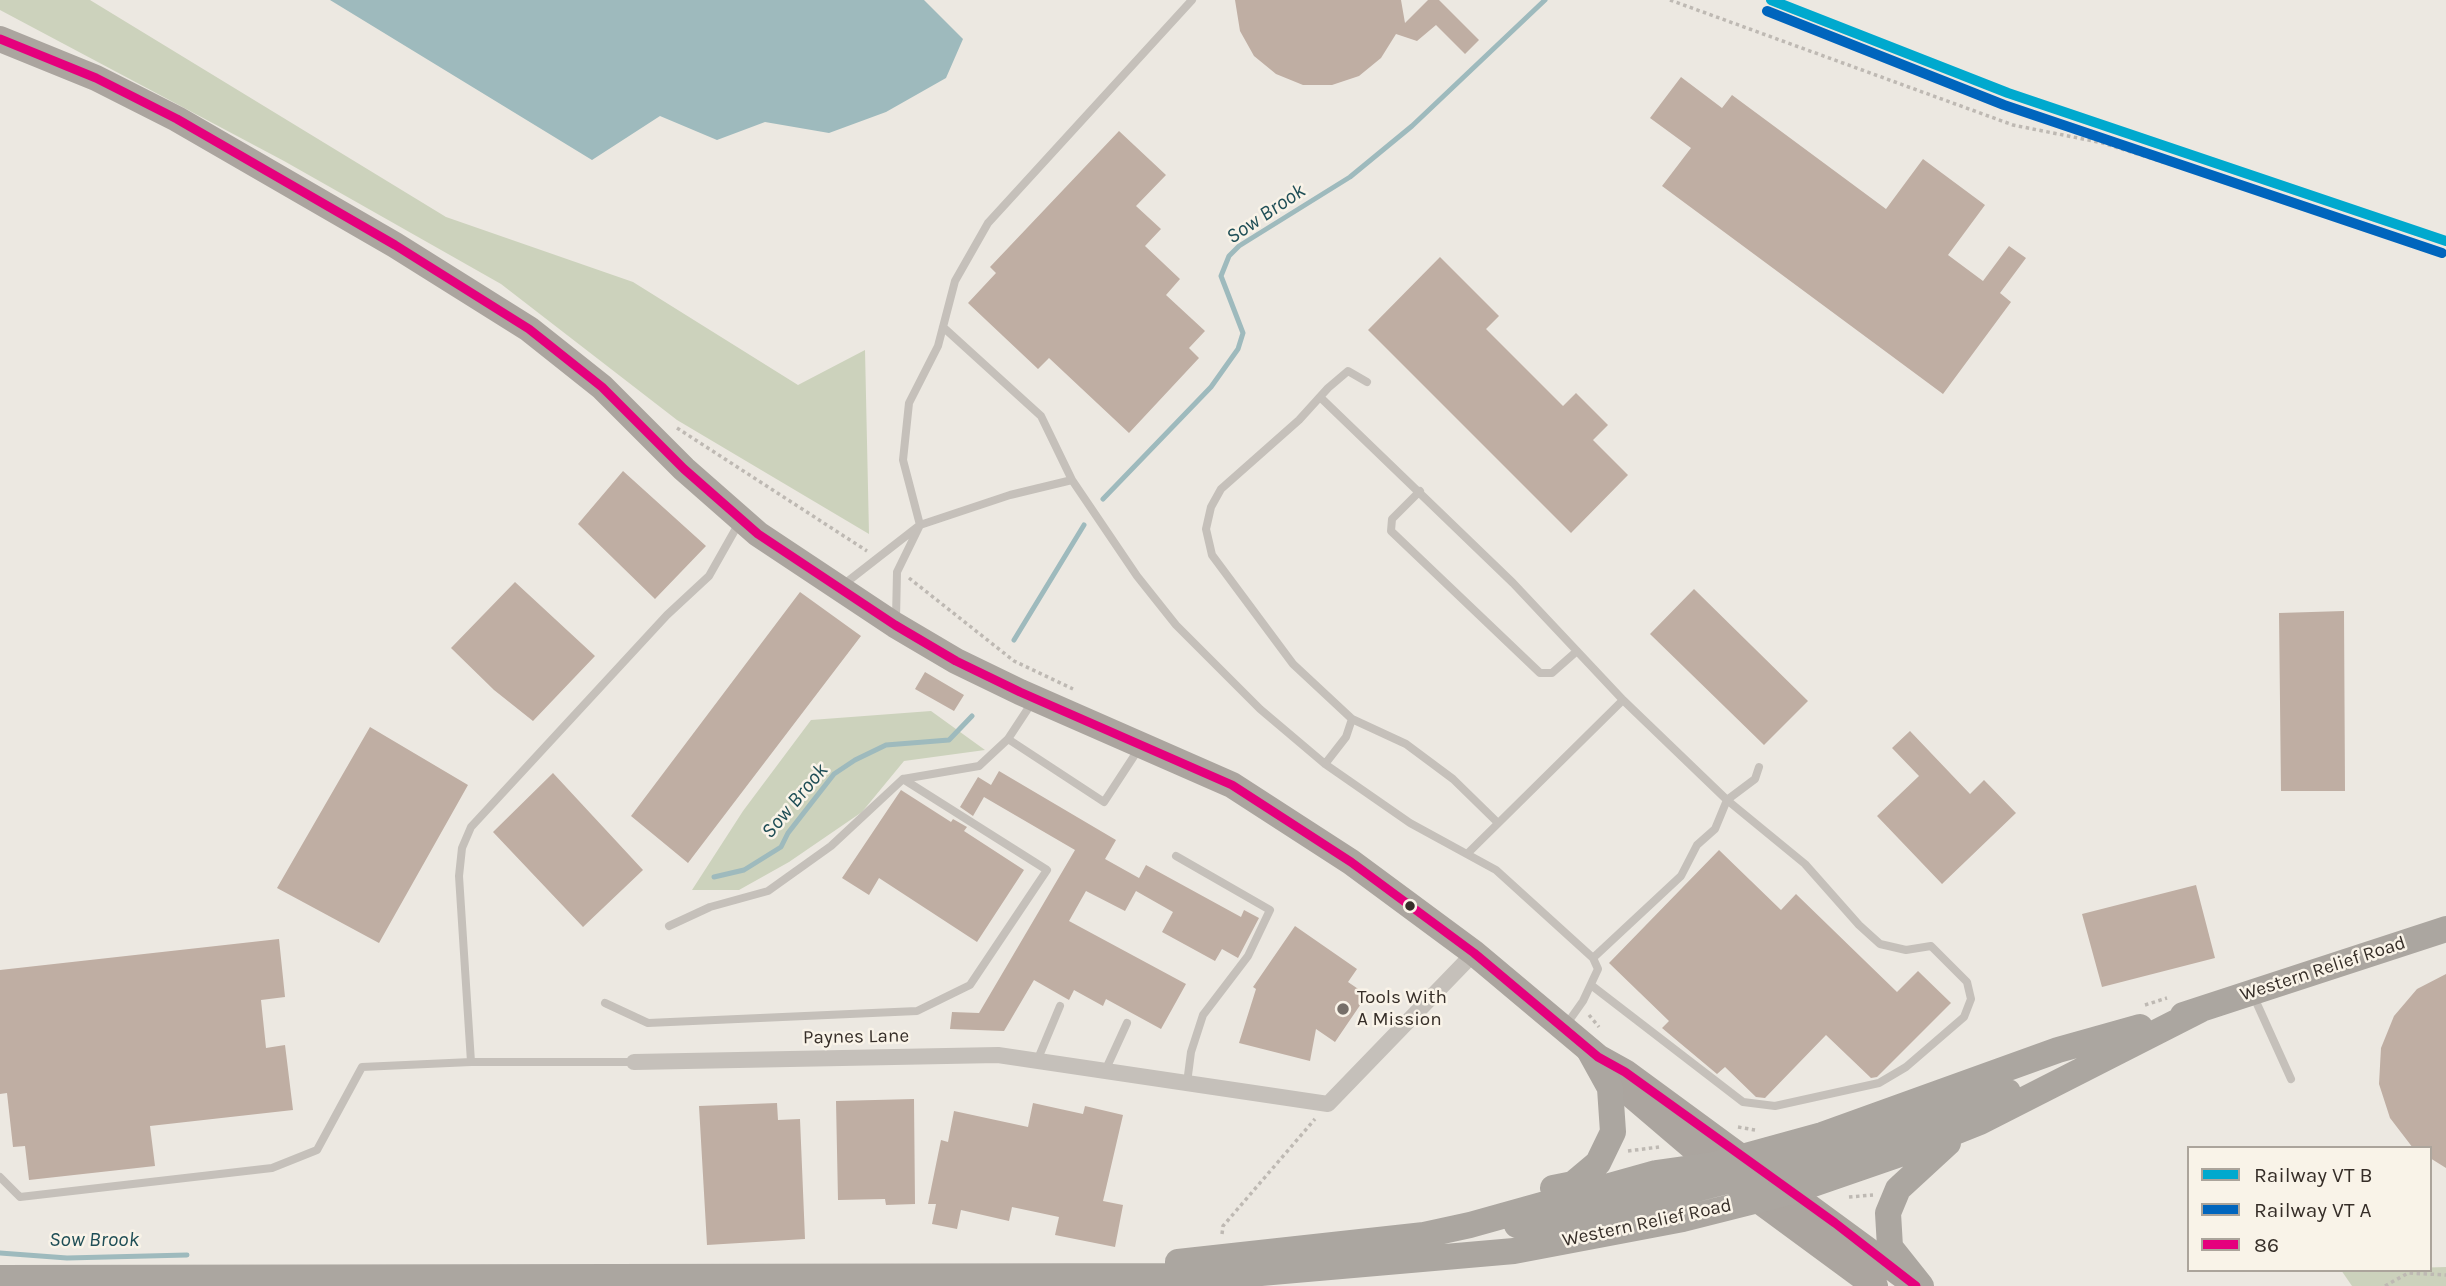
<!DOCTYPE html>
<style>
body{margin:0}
#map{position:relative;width:2446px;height:1286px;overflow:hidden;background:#ece8e1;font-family:Karla,sans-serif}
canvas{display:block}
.legend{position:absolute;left:2187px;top:1146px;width:245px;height:126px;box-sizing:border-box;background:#f9f3e8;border:2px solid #aba49b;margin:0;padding:9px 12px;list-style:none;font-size:21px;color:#362e28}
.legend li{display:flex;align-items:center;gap:14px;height:35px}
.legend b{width:35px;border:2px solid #aba49b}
</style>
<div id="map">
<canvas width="2446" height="1286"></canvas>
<ul class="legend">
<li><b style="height:9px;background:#00a9ce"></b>Railway VT B</li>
<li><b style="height:9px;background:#0065bd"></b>Railway VT A</li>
<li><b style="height:9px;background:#e5007d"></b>86</li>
</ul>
</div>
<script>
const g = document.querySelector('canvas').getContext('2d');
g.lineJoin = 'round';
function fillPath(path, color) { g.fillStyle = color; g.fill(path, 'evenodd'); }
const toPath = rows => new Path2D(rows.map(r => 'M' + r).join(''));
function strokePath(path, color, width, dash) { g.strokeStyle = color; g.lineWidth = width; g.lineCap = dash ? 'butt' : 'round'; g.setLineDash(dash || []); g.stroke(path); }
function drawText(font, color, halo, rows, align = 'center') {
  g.font = font + ' Karla,sans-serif'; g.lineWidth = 5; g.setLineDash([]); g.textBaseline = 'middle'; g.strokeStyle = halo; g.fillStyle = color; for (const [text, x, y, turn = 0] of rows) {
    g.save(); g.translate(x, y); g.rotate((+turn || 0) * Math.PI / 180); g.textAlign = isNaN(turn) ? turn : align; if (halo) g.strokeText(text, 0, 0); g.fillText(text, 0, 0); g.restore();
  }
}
fillPath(toPath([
 [0,0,90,0,446,217,633,282,798,385,865,350,869,534,677,420,501,284,284,161,0,10],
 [931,711,985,750,904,761,862,812,789,862,739,890,692,890,743,811,811,720],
 [2446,1267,2446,1286,2352,1286,2341,1270]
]), '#ccd2bc');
fillPath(toPath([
 [330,0,924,0,963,39,946,78,886,112,829,133,765,122,717,140,660,116,592,160]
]), '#9ebabd');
strokePath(toPath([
 [1103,499,1211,387,1238,349,1243,333,1221,276,1229,256,1239,246,1350,177,1412,126,1545,0],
 [1014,640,1084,525],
 [714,877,744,870,781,847,788,833,834,774,855,760,886,745,949,740,972,716],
 [0,1253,67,1258,187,1255]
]), '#9ebabd', 5);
fillPath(toPath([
 [1235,0,1401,0,1405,23,1428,0,1439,0,1479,40,1465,54,1436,25,1417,41,1396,34,1381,58,1359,76,1332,85,1303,85,1276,74,1254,56,1240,31],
 [1681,77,1722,108,1732,95,1886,209,1923,159,1985,205,1948,255,1983,281,2009,246,2026,258,2000,293,2011,302,1943,394,1662,186,1691,148,1650,118],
 [1119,131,1166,175,1136,206,1161,229,1145,246,1180,279,1166,295,1205,331,1189,348,1199,358,1129,433,1049,358,1038,369,968,303,996,273,990,267],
 [1440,257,1499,316,1486,329,1563,406,1576,393,1608,425,1593,440,1628,475,1571,533,1368,330],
 [623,471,706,546,655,599,578,524],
 [515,582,595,656,533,721,494,690,451,648],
 [1694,589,1808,701,1764,745,1650,634],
 [800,592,861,636,688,863,631,816],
 [2344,611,2345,791,2281,791,2279,613],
 [925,672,964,695,954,711,915,689],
 [370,727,468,785,379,943,277,888],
 [1910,731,1970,794,1984,780,2016,813,1942,884,1877,816,1919,776,1892,748],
 [999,771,1116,840,1105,859,1139,878,1146,865,1241,917,1244,910,1259,918,1238,958,1222,949,1215,961,1162,932,1173,912,1136,891,1125,911,1086,891,1069,921,1186,984,1161,1029,1106,999,1103,1006,1074,990,1069,1000,1034,980,1004,1031,950,1029,952,1012,979,1013,1075,850,984,797,973,816,960,807,978,777,991,785],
 [553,773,643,870,583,927,493,832],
 [901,790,951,822,953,819,967,827,964,831,1024,870,977,942,879,878,869,895,842,878],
 [1719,850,1781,910,1796,894,1897,992,1918,971,1951,1003,1877,1077,1871,1078,1826,1035,1765,1098,1756,1097,1725,1067,1717,1074,1662,1028,1669,1021,1609,963],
 [2196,885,2215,958,2102,987,2082,914],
 [1295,926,1357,969,1348,982,1367,995,1335,1042,1316,1029,1310,1061,1239,1043,1256,989,1253,987],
 [279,939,285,997,261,1000,266,1048,285,1045,293,1110,150,1126,155,1166,29,1180,25,1146,13,1147,7,1093,0,1094,0,970],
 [2446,974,2446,1168,2430,1158,2430,1148,2413,1148,2390,1118,2379,1084,2381,1048,2394,1016,2417,989],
 [914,1099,915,1204,886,1205,885,1199,838,1200,836,1101],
 [777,1103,778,1120,800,1119,805,1239,707,1245,699,1106],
 [1033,1103,1083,1114,1085,1106,1123,1115,1103,1201,1123,1205,1115,1247,1055,1235,1059,1217,1012,1207,1009,1221,961,1210,957,1229,932,1224,936,1204,928,1204,941,1140,948,1142,954,1111,1028,1127]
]), '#bfaea3');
strokePath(toPath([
 [1670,0,2013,125,2103,143,2446,252],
 [677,428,867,551],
 [909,578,1014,661,1073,689],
 [2145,1005,2167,998],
 [1589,1015,1599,1027],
 [1738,1127,1755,1130],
 [1628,1151,1659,1147],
 [1849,1197,1873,1195],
 [1222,1234,1223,1226,1315,1119],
 [2385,1286,2408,1273,2446,1275]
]), '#beb9b3', 3.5, [3.5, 3.5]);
strokePath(toPath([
 [943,327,1041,416,1072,480],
 [1320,397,1513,583,1623,700,1727,800,1805,864,1859,925,1880,944,1906,950,1931,946,1967,982,1971,999,1964,1017,1906,1067,1879,1083,1775,1106,1743,1102,1591,985],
 [1420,491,1392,519,1391,531,1540,673,1552,673,1577,651],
 [843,585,920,525,1010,495,1072,480,1137,576,1176,625,1260,709,1325,764,1410,823,1496,870,1593,958,1598,969,1583,1001,1566,1025],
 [896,619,897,572,920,525,903,460,909,403,938,346,955,281,988,223,1192,0],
 [1352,719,1406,744,1453,779,1497,822],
 [1008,739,1104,802,1138,750],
 [1325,764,1346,737,1352,719,1293,664,1212,555,1206,529,1211,507,1221,489,1299,420,1328,388,1348,371,1367,382],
 [1467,854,1623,700],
 [1176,856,1270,910,1248,956,1203,1015,1191,1052,1187,1083],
 [669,926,710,907,768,891,831,846,903,779,979,766,1008,739,1033,701],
 [1593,958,1681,876,1697,845,1715,829,1727,800,1755,779,1759,767],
 [2253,995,2291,1079],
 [605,1003,648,1023,917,1011,970,985,1047,870,903,779],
 [1037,1061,1060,1006],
 [471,1062,459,876,462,848,471,827,667,615,709,576,739,523],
 [1105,1071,1127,1023],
 [0,1177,20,1197,272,1168,317,1150,362,1067,471,1062,634,1062]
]), '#c5c0ba', 8);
strokePath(toPath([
 [634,1062,998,1055,1328,1104,1474,953]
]), '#c5c0ba', 16);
strokePath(toPath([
 [0,39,96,78,177,119,395,245,529,329,602,387,684,469,758,534,895,625,956,661,1020,692,1232,785,1351,862,1474,953,1598,1057,1625,1072,1910,1281],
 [1615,1081,1731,1180,1875,1286]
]), '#aba59f', 26);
strokePath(toPath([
 [2183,1015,2446,929],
 [1737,1170,1796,1165,2008,1092],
 [1553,1188,1573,1184,1598,1163,1613,1132,1610,1088,1589,1050],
 [1517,1225,1642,1203,1731,1180,1757,1178],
 [1178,1262,1424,1235,1470,1225,1656,1173,1713,1165,1822,1135,2058,1050,2140,1027],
 [0,1278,1227,1276,1514,1251,1683,1219,1790,1192,1900,1154,1980,1122,2200,1010],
 [1921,1286,1890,1247,1888,1213,1898,1189,1948,1143]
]), '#aba6a0', 26);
strokePath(toPath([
 [0,39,96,78,177,119,395,245,529,329,602,387,684,469,758,534,895,625,956,661,1020,692,1232,785,1351,862,1474,953,1598,1057,1625,1072,1835,1223,1916,1286]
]), '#e5007d', 9);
strokePath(toPath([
 [1771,0,2008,93,2446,241]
]), '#00a9ce', 10);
strokePath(toPath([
 [1767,11,2004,105,2442,253]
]), '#0065bd', 10);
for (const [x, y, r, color] of [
 [1410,906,6,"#362e28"],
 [1343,1009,7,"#766f69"]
]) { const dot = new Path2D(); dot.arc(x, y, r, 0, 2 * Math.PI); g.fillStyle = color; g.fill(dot); strokePath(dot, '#f9f3e8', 2.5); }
drawText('19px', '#362e28', '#f9f3e8', [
 ["Western Relief Road",2323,969,-18],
 ["Paynes Lane",856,1037,-1],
 ["Western Relief Road",1647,1223,-12]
]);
drawText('19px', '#362e28', '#f9f3e8', [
 ["Tools With",1357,998],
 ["A Mission",1357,1020]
], 'left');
drawText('italic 21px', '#1f4e56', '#f9f3e8', [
 ["Sow Brook",1266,214,-34],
 ["Sow Brook",795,801,-50],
 ["Sow Brook",94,1240]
]);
</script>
